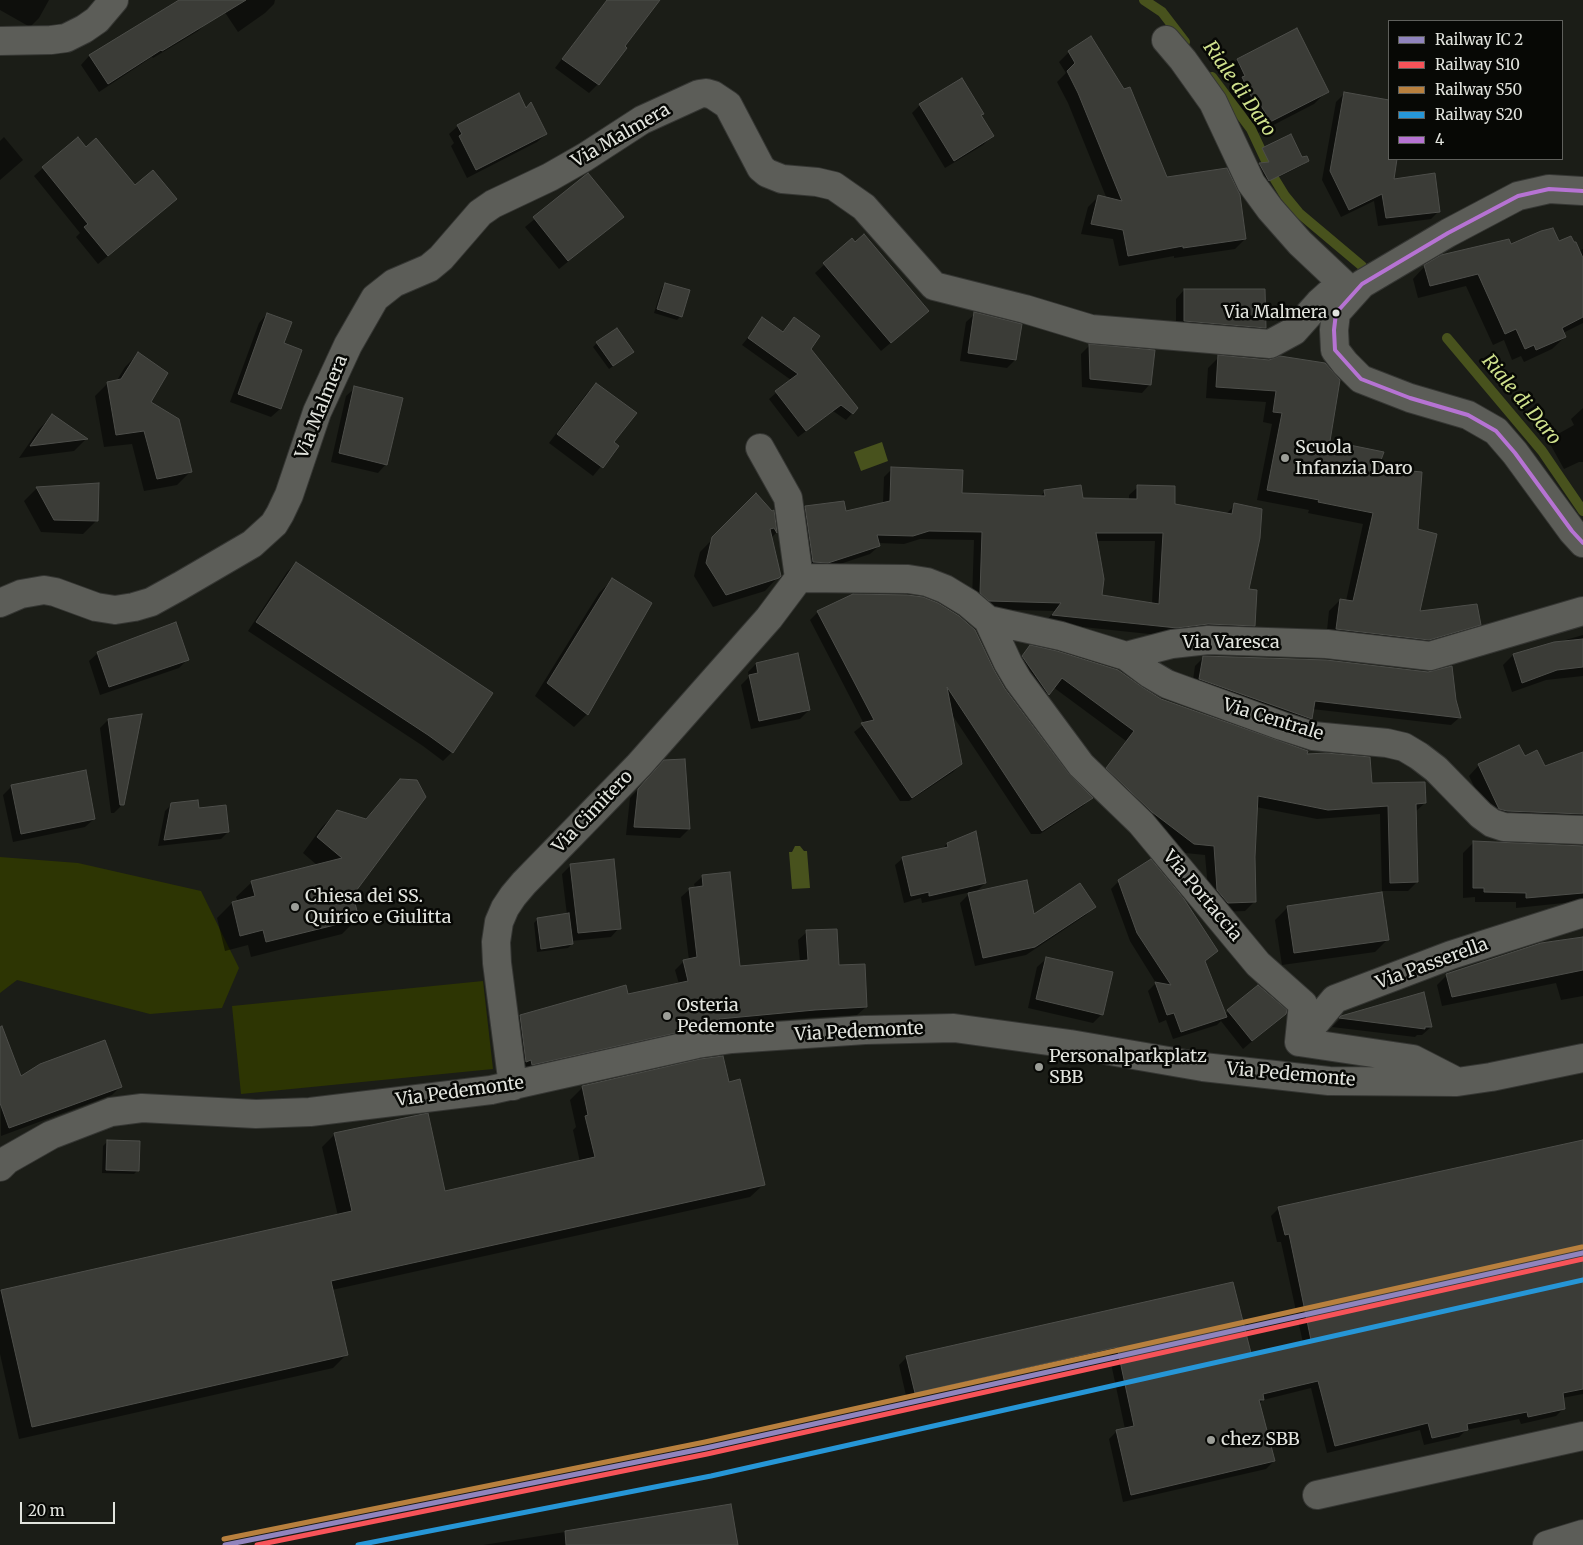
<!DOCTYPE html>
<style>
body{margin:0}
#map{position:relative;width:1583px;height:1545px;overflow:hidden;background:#1b1d17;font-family:Merriweather,serif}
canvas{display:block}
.legend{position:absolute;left:1388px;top:20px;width:175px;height:140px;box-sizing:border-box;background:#070805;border:1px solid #5f605c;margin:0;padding:6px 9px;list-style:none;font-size:15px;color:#e2e4de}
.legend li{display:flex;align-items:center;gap:10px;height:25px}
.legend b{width:25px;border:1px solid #5f605c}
.scale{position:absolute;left:20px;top:1502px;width:95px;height:22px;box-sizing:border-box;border:2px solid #e2e4de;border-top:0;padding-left:6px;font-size:15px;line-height:18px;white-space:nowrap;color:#e2e4de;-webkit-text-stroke:4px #070805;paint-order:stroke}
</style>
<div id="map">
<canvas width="1583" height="1545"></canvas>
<ul class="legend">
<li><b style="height:6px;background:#9084bd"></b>Railway IC 2</li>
<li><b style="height:6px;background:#f75359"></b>Railway S10</li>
<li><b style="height:6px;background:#b8803e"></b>Railway S50</li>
<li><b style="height:6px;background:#2696d7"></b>Railway S20</li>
<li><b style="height:6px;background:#b673d3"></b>4</li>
</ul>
<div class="scale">20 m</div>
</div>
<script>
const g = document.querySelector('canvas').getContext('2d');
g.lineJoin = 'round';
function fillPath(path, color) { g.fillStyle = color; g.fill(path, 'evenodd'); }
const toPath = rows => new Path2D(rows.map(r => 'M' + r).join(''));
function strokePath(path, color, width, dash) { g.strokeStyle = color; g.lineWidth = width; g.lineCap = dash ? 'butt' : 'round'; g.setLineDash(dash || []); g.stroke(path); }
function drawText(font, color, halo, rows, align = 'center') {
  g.font = font + ' Merriweather,serif'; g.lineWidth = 5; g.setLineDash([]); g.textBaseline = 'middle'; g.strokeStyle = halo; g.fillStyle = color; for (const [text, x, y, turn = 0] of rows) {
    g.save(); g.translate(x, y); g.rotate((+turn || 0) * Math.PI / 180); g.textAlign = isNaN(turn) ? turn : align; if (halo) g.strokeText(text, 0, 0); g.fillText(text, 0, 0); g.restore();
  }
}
fillPath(toPath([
 [0,857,78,863,201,891,239,968,222,1008,150,1014,17,980,0,993],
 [483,981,493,1069,241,1094,232,1006]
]), '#2d3503');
fillPath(toPath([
 [882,442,888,461,861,471,854,452],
 [795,846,800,846,804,851,807,851,810,888,792,889,789,852,792,852]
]), '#48521d');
fillPath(toPath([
 [0,0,49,0,39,18,30,27,0,10],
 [182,0,193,0,207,23,198,31,153,58,152,57,99,92,81,65,89,56],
 [221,0,275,0,274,4,265,13,238,32,220,5],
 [607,0,651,0,623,46,598,84,589,93,555,68],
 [1296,30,1327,91,1314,104,1256,134,1244,110,1240,112,1229,91,1232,88,1224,73,1237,60],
 [1069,52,1166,178,1245,239,1235,249,1174,258,1174,256,1119,266,1113,239,1081,234,1088,207,1098,197,1107,199,1068,103,1057,82,1066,73,1059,62],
 [1344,94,1389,102,1389,159,1396,159,1392,180,1439,211,1431,219,1378,226,1374,201,1341,217,1322,180,1336,102],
 [920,105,980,116,992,136,983,145,945,168,912,113],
 [525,109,546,134,537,142,467,178,451,146,454,143,449,134,458,126],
 [4,137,23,160,0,180,0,141],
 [86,148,134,187,167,207,98,264,76,237,80,233,34,176,43,168],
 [1263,149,1301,158,1307,161,1303,165,1265,184,1256,168,1260,164,1264,164,1259,153],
 [588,175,613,225,559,269,525,227],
 [852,240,919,319,881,351,815,273],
 [1558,243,1579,251,1583,249,1583,323,1563,333,1565,337,1552,349,1524,362,1521,356,1512,360,1504,340,1493,345,1466,286,1418,298,1413,279,1425,266,1511,246],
 [666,284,681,316,677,320,654,313,662,288],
 [1184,290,1265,327,1256,336,1176,329,1176,299],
 [267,314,282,344,300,350,280,409,271,417,230,402,259,323],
 [975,314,1015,360,1007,368,960,361,966,322],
 [763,319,782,333,794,319,810,349,857,408,846,420,833,411,798,437,769,399,791,380,742,345],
 [597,343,629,355,609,369,593,347],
 [1089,346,1150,384,1142,393,1082,387,1081,354],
 [138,354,150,402,190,472,177,485,144,491,132,444,104,447,95,396,108,383,116,382,125,367],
 [1219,357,1269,361,1329,442,1377,469,1416,530,1419,613,1480,624,1469,635,1417,651,1326,640,1329,611,1340,600,1346,601,1363,524,1308,513,1309,510,1257,500,1272,424,1263,422,1266,402,1206,398,1208,368],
 [596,384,612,443,618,446,593,476,549,443,587,393],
 [355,388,386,464,378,473,331,462,346,396],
 [1583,408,1583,462,1579,462,1564,469,1549,442,1558,434,1574,425,1571,419],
 [52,416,86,439,74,451,19,458,39,429],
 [892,469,961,494,1039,497,1045,492,1082,499,1129,500,1129,495,1138,487,1174,505,1226,514,1235,505,1254,625,1246,634,1168,636,1045,623,1054,611,981,609,972,601,974,540,920,539,904,544,878,543,879,546,870,554,819,571,805,570,797,516,805,507,845,512,883,504,884,477],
 [1096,541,1155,541,1152,604,1101,596],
 [97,485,96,521,83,534,41,532,24,501,37,488],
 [756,495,773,512,776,533,771,538,778,577,765,591,713,607,694,576,700,552],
 [296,563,491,693,452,752,443,761,423,746,248,631,287,572],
 [612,580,651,603,587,714,574,727,535,696,599,593],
 [818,612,993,670,1004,690,1068,775,1091,798,1083,806,1040,834,1031,834,951,713,961,764,953,772,909,801,900,801,854,732,864,724,810,620],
 [1583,635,1583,676,1546,680,1512,692,1503,665,1513,655],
 [1031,647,1161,700,1306,756,1371,785,1425,803,1415,812,1417,882,1408,891,1382,891,1380,814,1317,819,1256,807,1254,857,1254,902,1245,911,1218,912,1209,900,1205,855,1185,853,1143,820,1098,778,1126,741,1053,687,1039,703,1014,666],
 [98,653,188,659,179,668,100,695,89,661],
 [1203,658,1455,700,1459,718,1451,725,1312,709,1311,719,1303,726,1192,687,1195,666],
 [756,664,809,710,800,719,751,729,741,685,749,677,748,672],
 [756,668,758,668,758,680],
 [108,720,122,805,114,813,111,813,100,728],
 [1583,753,1583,828,1490,819,1469,776,1479,765,1524,758,1544,768],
 [683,760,689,829,680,838,626,835,630,798,656,770],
 [400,781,351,894,358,918,342,934,251,957,248,945,225,951,217,918,232,903,238,902,236,897,252,882,318,866,303,853,322,827,337,812,364,820],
 [12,786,94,819,85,827,13,842,3,795],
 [172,804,228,832,221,839,158,846,165,811],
 [1473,843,1583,847,1583,901,1516,908,1516,902,1475,902,1475,897,1463,898,1463,853],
 [947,844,985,883,975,893,1033,916,1094,907,1086,915,1026,955,975,966,960,903,971,892,922,903,921,898,904,903,895,865,903,858,942,849],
 [571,865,619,928,611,937,571,941,572,944,568,948,537,952,534,923,538,919,567,915,562,874],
 [703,876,739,967,800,962,798,940,807,932,838,967,866,1007,857,1015,806,1018,717,1026,712,1032,524,1073,512,1025,520,1016,679,984,675,970,684,961,689,960,681,897,690,889,695,888,694,884],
 [1119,881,1216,951,1204,962,1224,1015,1258,987,1285,1013,1243,1049,1221,1021,1217,1025,1173,1039,1166,1020,1159,1023,1148,991,1156,983,1130,941,1111,889],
 [1288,907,1388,939,1375,952,1282,965,1275,920],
 [1583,938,1583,996,1561,1000,1556,983,1442,1006,1437,985,1447,975],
 [1046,959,1102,1014,1093,1023,1028,1008,1037,967],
 [1341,1018,1431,1027,1422,1035,1417,1035,1415,1037,1332,1027],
 [0,1039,21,1078,120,1087,112,1095,1,1136],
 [728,1083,763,1185,750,1197,332,1290,346,1355,333,1368,19,1439,0,1354,0,1292,1,1291,338,1216,322,1147,335,1134,444,1192,580,1162,573,1130,576,1127,570,1100,583,1087],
 [107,1142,138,1170,134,1174,102,1173,103,1146],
 [1583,1142,1583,1394,1562,1398,1564,1408,1556,1416,1521,1424,1519,1419,1466,1430,1459,1437,1424,1445,1420,1430,1327,1453,1311,1388,1263,1400,1259,1404,1274,1461,1266,1469,1123,1502,1109,1439,1117,1431,1125,1429,1109,1354,907,1400,899,1365,907,1357,1232,1283,1250,1355,1303,1343,1281,1242,1277,1242,1271,1216,1279,1208],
 [730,1506,737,1545,483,1545]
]), '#0007');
strokePath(toPath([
 [1144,0,1162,12,1185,42],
 [1212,77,1251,129,1274,178,1285,196,1299,213,1362,266],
 [1447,338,1542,451,1583,511]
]), '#48521d', 10);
const building = toPath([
 [179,0,246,0,162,51,161,50,108,84,89,55,179,0],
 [607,0,660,0,625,46,627,48,599,85,562,59,607,0],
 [1297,28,1329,92,1270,122,1257,98,1253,100,1242,77,1245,76,1237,59,1297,28],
 [1091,36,1124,89,1130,87,1167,177,1227,168,1240,195,1246,239,1183,248,1183,246,1128,256,1123,230,1091,224,1098,195,1122,201,1078,93,1067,71,1075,63,1068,51,1091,36],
 [962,78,984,114,981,115,994,136,954,161,919,104,962,78],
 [1344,92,1389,100,1389,159,1397,159,1394,179,1435,173,1440,212,1386,218,1382,194,1349,210,1330,171,1344,92],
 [519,93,526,108,531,102,547,134,476,170,459,136,462,134,457,125,519,93],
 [1291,134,1302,157,1307,156,1309,161,1269,181,1259,163,1269,162,1262,148,1291,134],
 [78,137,86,147,96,138,135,185,153,170,177,199,108,256,84,227,88,224,42,167,78,137],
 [588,173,624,217,568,261,533,217,588,173],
 [1553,228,1559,241,1571,236,1574,242,1576,242,1583,258,1583,317,1562,328,1566,337,1536,350,1534,345,1525,349,1516,329,1505,334,1478,274,1430,286,1424,265,1441,255,1509,239,1511,244,1541,231,1553,228],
 [864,234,929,311,891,343,823,263,852,238,855,242,864,234],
 [665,283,690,290,682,317,657,309,665,283],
 [1184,289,1265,289,1266,328,1184,321,1184,289],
 [974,312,1022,324,1016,360,968,353,974,312],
 [267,313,292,322,284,343,302,350,281,409,238,394,267,313],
 [762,317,783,332,794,317,820,336,811,349,858,408,853,414,841,405,806,431,775,391,798,374,748,338,762,317],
 [617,328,634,352,613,366,596,342,617,328],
 [1089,344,1155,350,1151,385,1090,379,1089,344],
 [138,352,168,373,151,402,179,419,192,472,157,479,144,431,116,435,107,382,121,379,138,352],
 [1218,355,1269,360,1280,356,1325,363,1340,380,1330,441,1384,452,1378,468,1422,472,1418,529,1437,534,1420,611,1477,604,1481,625,1429,640,1336,629,1340,599,1353,601,1373,513,1318,502,1319,500,1267,490,1282,413,1273,412,1276,391,1216,387,1218,355],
 [596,383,637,413,614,442,619,446,603,468,557,434,596,383],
 [354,386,403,398,387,465,339,453,354,386],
 [52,414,88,439,30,446,52,414],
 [891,467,963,470,962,493,1045,496,1044,490,1081,485,1083,498,1137,499,1137,485,1175,486,1175,504,1232,514,1234,503,1262,509,1260,538,1249,589,1257,590,1255,626,1208,624,1177,628,1158,626,1052,615,1061,603,989,601,980,593,982,532,929,531,913,536,877,535,880,546,828,563,813,562,805,506,844,501,846,511,890,501,891,467],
 [1096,533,1163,533,1159,604,1102,595,1104,579,1096,533],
 [99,483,98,521,54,520,36,487,99,483],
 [756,493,772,511,774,510,777,533,774,528,770,529,781,576,779,578,726,595,706,563,712,537,756,493],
 [296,562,493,693,453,753,428,735,256,622,296,562],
 [612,578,652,603,588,715,547,683,612,578],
 [853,594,907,595,923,597,938,603,959,616,975,630,994,670,1005,689,1069,774,1093,798,1042,831,947,687,962,764,912,798,861,723,874,720,817,611,853,594],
 [176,622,189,660,109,687,97,652,176,622],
 [1583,639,1583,667,1557,670,1522,683,1513,654,1554,642,1583,639],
 [1030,645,1057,651,1118,670,1142,687,1161,699,1308,751,1307,754,1326,753,1370,757,1372,783,1425,782,1426,803,1416,804,1418,882,1390,883,1388,806,1328,810,1258,796,1255,857,1256,902,1228,903,1217,890,1214,846,1194,844,1152,812,1106,768,1134,731,1062,678,1049,695,1022,656,1030,645],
 [798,653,810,710,759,721,749,675,758,673,756,663,798,653],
 [1203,656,1326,660,1428,672,1452,666,1456,700,1461,718,1315,701,1312,719,1199,679,1203,656],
 [142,714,124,805,120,805,108,719,142,714],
 [1519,745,1525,756,1537,750,1545,766,1583,752,1583,814,1507,811,1499,809,1478,764,1519,745],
 [685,759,690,829,634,827,638,789,664,760,685,759],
 [86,770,95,819,21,834,11,785,86,770],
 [400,779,417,780,426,797,353,895,359,919,266,942,263,930,240,936,232,902,255,896,251,881,342,858,317,837,337,810,366,819,400,779],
 [198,800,199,808,226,805,229,832,164,840,171,803,198,800],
 [976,831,986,883,929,896,929,892,911,896,902,857,948,847,947,843,976,831],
 [1473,841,1583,846,1583,893,1526,898,1526,893,1484,892,1484,888,1473,888,1473,841],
 [614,859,621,929,578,933,570,864,614,859],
 [1151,859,1184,899,1218,951,1205,961,1227,1017,1181,1032,1174,1013,1167,1015,1155,982,1171,985,1137,933,1118,880,1151,859],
 [730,872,740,966,808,960,806,930,837,929,839,965,865,964,867,1007,815,1010,719,1019,722,1024,717,1025,694,1029,532,1065,531,1060,526,1062,520,1015,626,985,628,994,688,981,683,960,697,957,689,888,703,886,702,875,730,872],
 [1027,880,1034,914,1080,883,1096,907,1035,947,983,958,968,893,1027,880],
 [1382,892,1389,940,1294,953,1287,906,1382,892],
 [569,913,573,944,541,949,537,918,569,913],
 [1583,937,1583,970,1452,997,1446,974,1541,943,1583,937],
 [1046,957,1113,972,1103,1015,1036,999,1046,957],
 [1258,985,1287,1010,1286,1014,1252,1041,1227,1010,1258,985],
 [1424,992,1432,1027,1425,1027,1425,1029,1339,1018,1341,1016,1424,992],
 [2,1026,21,1076,40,1064,105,1040,122,1087,9,1128,0,1103,0,1027,2,1026],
 [723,1056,729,1082,740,1079,765,1185,331,1281,348,1355,32,1427,1,1290,352,1211,334,1133,428,1113,445,1191,595,1157,585,1116,588,1115,582,1086,700,1059,723,1056],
 [107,1140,140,1141,139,1171,106,1170,107,1140],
 [1583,1140,1583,1389,1563,1393,1565,1409,1528,1417,1527,1412,1467,1424,1468,1430,1432,1438,1428,1423,1335,1446,1318,1381,1263,1394,1264,1400,1259,1400,1275,1461,1131,1495,1116,1430,1134,1426,1117,1347,915,1393,906,1356,1233,1282,1251,1353,1311,1340,1289,1234,1285,1235,1278,1207,1583,1140],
 [731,1504,738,1545,566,1545,565,1531,731,1504]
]);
fillPath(building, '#3b3c37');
strokePath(building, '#4d4e4a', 1);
const minor = toPath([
 [1166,40,1183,60,1213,102,1251,183,1270,209,1300,243,1353,293],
 [0,41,51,40,66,38,84,29,97,20,114,0],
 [1583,191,1549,189,1518,196,1448,233,1362,284,1336,313,1334,330,1335,350,1345,363,1361,379,1410,398,1468,415,1496,431,1515,453,1572,531,1583,543],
 [760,448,788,498,799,578],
 [799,578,908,579,927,582,945,589,968,603,988,620,1061,636,1126,656,1172,644,1208,640,1327,644,1430,656,1583,611],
 [0,603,21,594,44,590,55,592,96,607,115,610,134,607,151,602,180,586,252,544,274,524,280,514,289,495,317,412,348,345,375,298,394,283,429,268,441,258,480,213,493,204,550,177,585,157,642,120,699,94,706,93,713,95,728,105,761,168,767,173,782,179,817,182,834,186,864,207,934,286,1025,309,1091,329,1270,344,1294,331,1319,303,1329,294,1347,300],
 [988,620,1008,663,1018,680,1081,765,1141,823,1258,964,1303,1004,1299,1042],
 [1126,656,1150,674,1167,684,1282,726,1313,736,1387,743,1404,747,1419,756,1436,769,1481,815,1492,823,1504,827,1583,830],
 [1299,1042,1335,999,1451,955,1583,913],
 [1299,1042,1413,1059,1452,1079],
 [513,1086,497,963,496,942,499,922,505,908,513,896,524,883,639,765,769,618,799,578],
 [0,1167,7,1160,51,1135,111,1112,142,1108,256,1114,310,1112,491,1090,697,1044,732,1039,865,1030,954,1028,1070,1044,1203,1067,1329,1081,1457,1082,1491,1077,1583,1058],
 [1317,1495,1583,1436],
 [1547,1545,1583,1534]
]);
strokePath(minor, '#353633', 30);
strokePath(minor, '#5c5d58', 28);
strokePath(toPath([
 [1583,191,1549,189,1518,196,1448,233,1362,284,1336,313,1334,330,1335,350,1361,379,1410,398,1468,415,1496,431,1515,453,1572,531,1583,543]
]), '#b673d3', 4);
strokePath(toPath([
 [225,1545,706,1448,1583,1253]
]), '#9084bd', 5);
strokePath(toPath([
 [257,1545,707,1454,1583,1259]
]), '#f75359', 5);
strokePath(toPath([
 [224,1539,705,1442,1582,1247]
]), '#b8803e', 5);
strokePath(toPath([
 [358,1545,711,1476,1583,1280]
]), '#2696d7', 5);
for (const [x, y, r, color] of [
 [1336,313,4.5,"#e2e4de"],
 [1285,458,5,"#9c9e98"],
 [295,907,5,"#9c9e98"],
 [667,1016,5,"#9c9e98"],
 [1039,1067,5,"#9c9e98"],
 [1211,1440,5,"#9c9e98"]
]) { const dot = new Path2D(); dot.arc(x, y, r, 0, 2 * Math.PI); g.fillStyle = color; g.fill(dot); strokePath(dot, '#070805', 2); }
drawText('17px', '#e2e4de', '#070805', [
 ["Via Malmera",1327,313]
], 'right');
drawText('18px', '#e2e4de', '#070805', [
 ["Via Malmera",621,136,-30],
 ["Via Malmera",322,407,-68],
 ["Via Varesca",1231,643],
 ["Via Centrale",1273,720,17],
 ["Via Cimitero",593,812,-46],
 ["Via Portaccia",1202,896,50],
 ["Via Passerella",1432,964,-20],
 ["Via Pedemonte",859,1032,-3],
 ["Via Pedemonte",1291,1075,5],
 ["Via Pedemonte",460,1092,-8]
]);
drawText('18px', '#e2e4de', '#070805', [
 ["Scuola",1295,448],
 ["Infanzia Daro",1295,469],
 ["Chiesa dei SS.",305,897],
 ["Quirico e Giulitta",305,918],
 ["Osteria",677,1006],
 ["Pedemonte",677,1027],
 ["Personalparkplatz",1049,1057],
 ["SBB",1049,1078],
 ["chez SBB",1221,1440]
], 'left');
drawText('italic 19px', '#d0e28d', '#070805', [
 ["Riale di Daro",1239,89,55],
 ["Riale di Daro",1521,400,50]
]);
</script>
